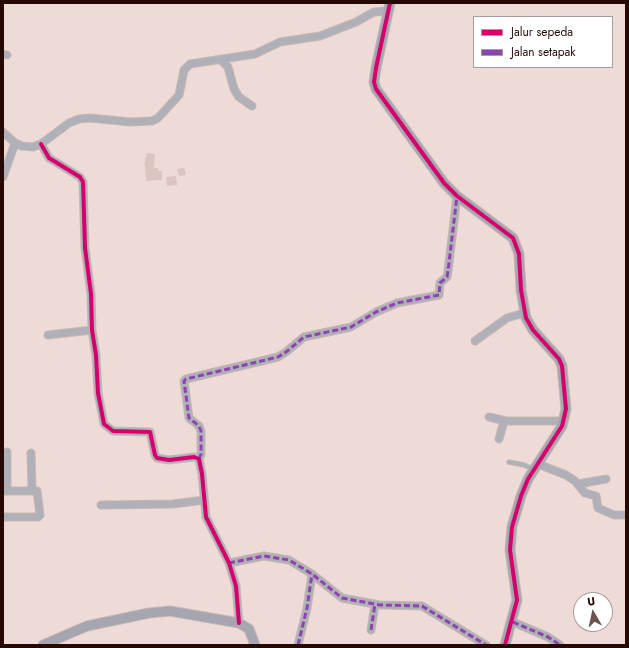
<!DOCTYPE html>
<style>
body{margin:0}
#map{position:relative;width:629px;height:648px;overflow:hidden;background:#eedbd8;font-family:Jost,sans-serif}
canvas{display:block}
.frame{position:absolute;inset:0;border:4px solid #260905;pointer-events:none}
.legend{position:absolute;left:473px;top:16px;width:140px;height:52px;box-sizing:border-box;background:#fff;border:1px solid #a89d9b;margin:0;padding:5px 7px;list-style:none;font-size:12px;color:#260905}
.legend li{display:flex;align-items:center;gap:8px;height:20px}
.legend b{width:20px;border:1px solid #a89d9b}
.north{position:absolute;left:573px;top:592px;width:40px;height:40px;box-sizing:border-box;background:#fff;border:1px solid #a89d9b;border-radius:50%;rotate:351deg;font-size:11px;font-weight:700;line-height:16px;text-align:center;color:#260905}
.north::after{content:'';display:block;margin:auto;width:14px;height:18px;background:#6c524f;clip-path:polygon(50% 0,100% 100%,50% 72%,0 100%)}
</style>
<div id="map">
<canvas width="629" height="648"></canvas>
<div class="frame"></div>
<ul class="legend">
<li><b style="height:5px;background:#d6006c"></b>Jalur sepeda</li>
<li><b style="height:5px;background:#8e44ad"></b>Jalan setapak</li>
</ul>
<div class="north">U</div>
</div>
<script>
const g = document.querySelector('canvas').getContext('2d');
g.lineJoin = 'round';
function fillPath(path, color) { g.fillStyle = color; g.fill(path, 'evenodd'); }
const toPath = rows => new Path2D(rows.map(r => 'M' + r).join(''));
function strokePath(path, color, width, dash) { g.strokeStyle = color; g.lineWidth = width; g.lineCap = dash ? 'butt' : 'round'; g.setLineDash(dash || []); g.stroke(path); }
fillPath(toPath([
 [147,153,155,154,154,168,158,168,158,171,162,171,162,180,146,181,145,165,144,165],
 [184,168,186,175,179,176,177,169],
 [176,176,177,185,167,186,166,177]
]), '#dcc4c0');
const lane = toPath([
 [509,462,524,465,533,469]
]);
const street = toPath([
 [3,54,7,55],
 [221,60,228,67,234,89,239,97,252,106],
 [3,132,15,143,22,146,33,147,41,144,69,123,79,119,90,118,130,122,152,121,158,118,179,95,184,70,190,64,255,54,280,42,320,36,356,22,374,12,387,11],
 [41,144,49,158,80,177,83,182,85,248,91,294,92,330,96,355,98,393,104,424,113,431,150,432,155,455,157,458,169,460,194,457,199,459,202,474,206,517,229,563,236,586,239,623],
 [3,177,15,143],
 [48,335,92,330],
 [475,341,507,318,524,313],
 [489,417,506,421,564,421],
 [499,439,504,421],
 [7,452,7,491],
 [31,453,32,490],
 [199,459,201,454,201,431,199,426,189,418,184,381,186,379,278,357,286,352,304,337,351,327,376,312,397,303,439,295,440,283,447,277,448,271,457,196],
 [538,464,566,475,575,481,585,493,596,496,598,508,614,515,626,515],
 [578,484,606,479],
 [3,491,37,491,40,515,38,517,3,517],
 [101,505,173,504,204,500],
 [229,563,264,556,289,560,312,574,342,598,380,605,422,606,486,645],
 [513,622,548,637,560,645],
 [371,630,375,604],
 [298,645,307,608,312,574]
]);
const secondary = toPath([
 [390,3,376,68,374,82,376,89,444,183,457,196,513,238,519,254,521,290,526,318,533,330,559,359,562,366,566,409,562,426,528,479,521,496,512,527,510,550,517,600,505,645],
 [43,645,87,626,149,613,170,611,239,623,249,629,255,645]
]);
strokePath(lane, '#c8b7b4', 5.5);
strokePath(street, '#c8b7b4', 9);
strokePath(secondary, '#c8b7b4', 11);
strokePath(lane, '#b0b0b8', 3.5);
strokePath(street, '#b0b0b8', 7);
strokePath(secondary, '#a6a6b0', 9);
strokePath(toPath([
 [199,459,201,454,201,431,199,426,189,418,184,381,186,379,278,357,286,352,304,337,351,327,376,312,397,303,439,295,440,283,447,277,448,271,457,196],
 [229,563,264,556,289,560,312,574,342,598,380,605,422,606,486,645],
 [513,622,548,637,560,645],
 [371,630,375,604],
 [298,645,307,608,312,574]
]), '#8e44ad', 3, [6, 3]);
strokePath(toPath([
 [390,3,376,68,374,82,376,89,444,183,457,196,513,238,519,254,521,290,526,318,533,330,559,359,562,366,566,409,562,426,528,479,521,496,512,527,510,550,517,600,505,645],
 [41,144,49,158,80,177,83,182,85,248,91,294,92,330,96,355,98,393,104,424,113,431,150,432,155,455,157,458,169,460,194,457,199,459,202,474,206,517,229,563,236,586,239,623]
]), '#d6006c', 4);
</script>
